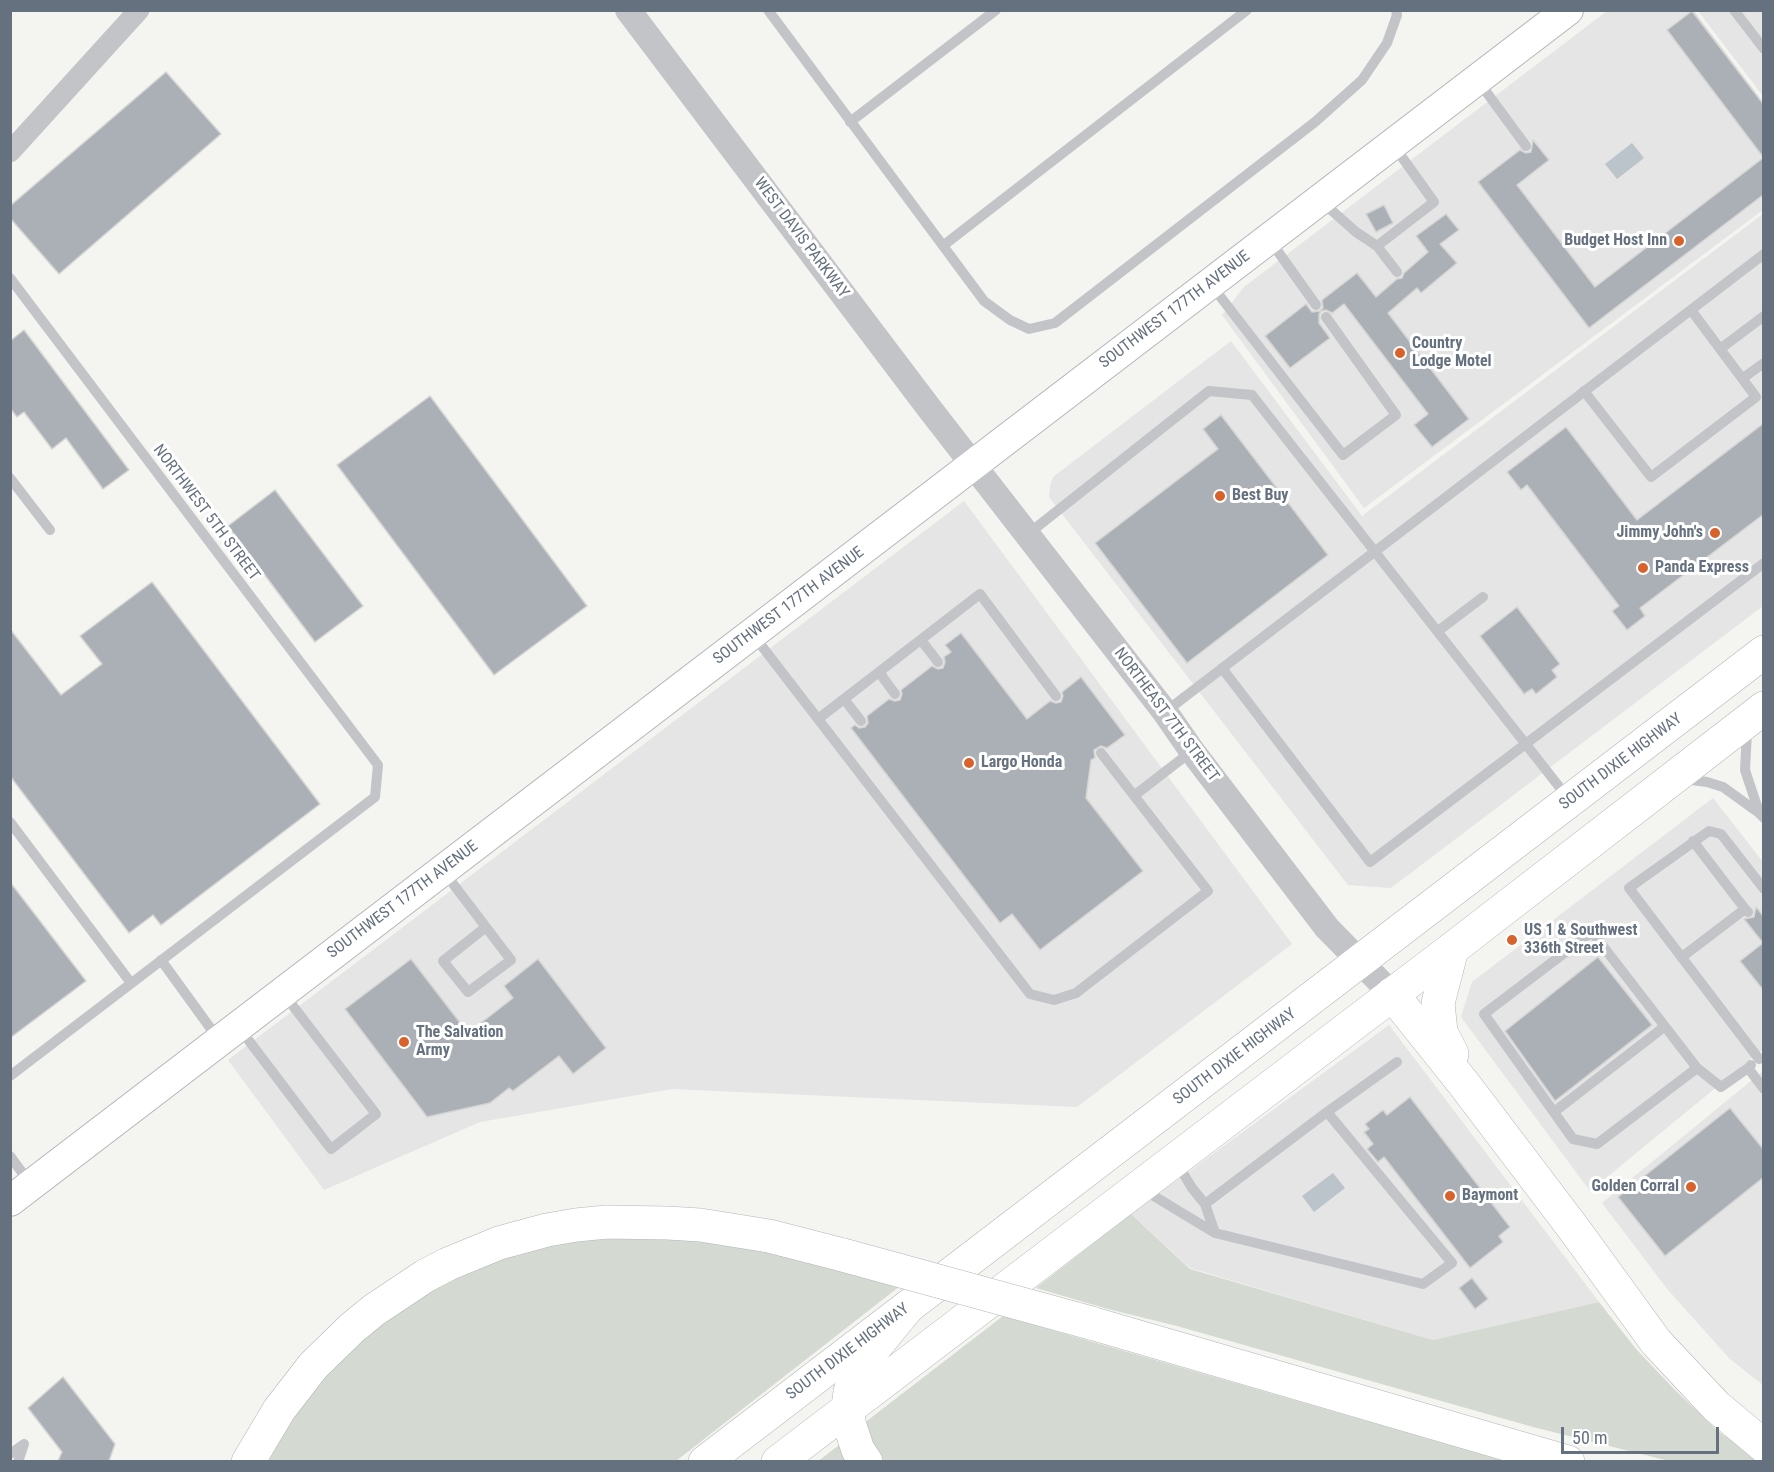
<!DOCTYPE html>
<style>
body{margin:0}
#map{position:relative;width:1774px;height:1472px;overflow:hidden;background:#f4f4f0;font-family:"Roboto Condensed",sans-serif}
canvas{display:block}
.frame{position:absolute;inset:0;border:12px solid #65717f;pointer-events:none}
.scale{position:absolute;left:1561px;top:1427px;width:158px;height:27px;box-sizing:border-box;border:3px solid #65717f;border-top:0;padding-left:8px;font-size:18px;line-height:21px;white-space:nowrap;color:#65717f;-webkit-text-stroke:4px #fff;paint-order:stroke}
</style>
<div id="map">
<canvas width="1774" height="1472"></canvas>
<div class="frame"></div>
<div class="scale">50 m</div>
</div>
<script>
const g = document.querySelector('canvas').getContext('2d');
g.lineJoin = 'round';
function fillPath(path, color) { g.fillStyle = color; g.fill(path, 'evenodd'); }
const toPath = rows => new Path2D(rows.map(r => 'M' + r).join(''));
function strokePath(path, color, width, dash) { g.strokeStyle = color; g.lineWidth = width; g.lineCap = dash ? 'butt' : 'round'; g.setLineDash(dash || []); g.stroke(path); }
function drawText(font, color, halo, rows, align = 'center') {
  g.font = font + ' "Roboto Condensed",sans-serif'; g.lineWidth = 6; g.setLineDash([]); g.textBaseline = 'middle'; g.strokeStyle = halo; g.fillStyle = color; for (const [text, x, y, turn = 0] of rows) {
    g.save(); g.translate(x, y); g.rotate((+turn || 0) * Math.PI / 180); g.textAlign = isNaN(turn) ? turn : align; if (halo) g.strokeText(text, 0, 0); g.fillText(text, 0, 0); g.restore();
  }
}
fillPath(toPath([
 [1607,11,1694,11,1763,102,1763,210,1364,508,1222,315,1244,287],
 [1698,11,1763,11,1763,96],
 [1763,214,1763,606,1391,888,1348,885,1049,497,1050,487,1053,477,1231,341,1362,516],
 [964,501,1292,944,1077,1107,672,1089,480,1122,324,1190,228,1060],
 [1713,798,1763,862,1763,1049,1590,1191,1461,1017,1472,982],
 [1389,1025,1599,1302,1433,1340,1190,1268,1131,1214],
 [1763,1071,1763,1385,1730,1359,1668,1290,1602,1203]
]), '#e4e5e4');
fillPath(toPath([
 [1131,1214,1190,1269,1433,1340,1599,1302,1636,1349,1676,1391,1719,1432,1763,1461,1669,1461,1533,1427,1177,1326,1108,1309,1036,1288],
 [633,1235,705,1241,762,1251,900,1286,676,1461,259,1462,292,1408,384,1316,482,1261,566,1239],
 [1003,1316,1505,1461,882,1461,859,1427],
 [843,1442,851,1462,817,1462]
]), '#d4dad1');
fillPath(toPath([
 [1632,143,1644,158,1617,179,1605,164],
 [1333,1173,1345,1188,1314,1212,1302,1196]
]), '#bbc4ca');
const building = toPath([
 [1692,11,1764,105,1763,157,1667,30,1692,11],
 [166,72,221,134,59,274,10,218,10,206,166,72],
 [1533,140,1549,160,1517,185,1595,287,1763,158,1763,195,1589,328,1478,182,1520,150,1526,153,1531,152,1533,140],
 [1384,205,1393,223,1376,232,1366,214,1384,205],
 [1446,214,1459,230,1440,244,1457,263,1421,293,1417,288,1388,313,1469,419,1432,447,1414,425,1428,414,1344,304,1332,313,1326,310,1321,311,1319,314,1319,323,1330,338,1290,368,1265,336,1306,304,1312,312,1320,311,1323,308,1322,300,1357,273,1376,297,1397,279,1402,278,1404,273,1428,252,1416,236,1446,214],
 [24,330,129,470,103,489,66,438,52,449,24,412,17,417,10,408,10,341,24,330],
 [430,396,587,606,494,675,337,465,430,396],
 [1221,415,1328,555,1187,663,1095,543,1218,449,1203,429,1221,415],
 [1764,423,1764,514,1640,608,1645,616,1627,630,1612,611,1619,606,1527,485,1521,490,1507,472,1566,427,1637,520,1764,423],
 [275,490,363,606,315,642,228,526,275,490],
 [152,582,320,804,161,925,153,915,129,933,10,776,10,629,61,695,102,664,80,636,152,582],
 [1517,607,1560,664,1552,670,1557,677,1536,694,1532,689,1524,694,1480,636,1517,607],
 [961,633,1027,719,1050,701,1056,703,1061,702,1063,696,1062,692,1081,677,1125,735,1107,748,1101,746,1094,750,1095,758,1091,760,1086,798,1143,871,1040,950,1012,914,1000,923,851,728,855,725,859,728,865,727,868,723,867,716,889,699,895,701,900,700,902,694,901,690,932,666,938,669,943,668,945,662,944,657,951,652,945,645,961,633],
 [10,882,86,981,10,1038,10,882],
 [1756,907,1764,917,1764,991,1740,961,1763,943,1744,919,1754,917,1756,907],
 [1598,957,1652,1025,1555,1101,1505,1031,1598,957],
 [411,959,468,1033,513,998,504,986,538,959,606,1048,573,1074,559,1056,513,1091,509,1088,490,1103,427,1117,345,1009,411,959],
 [1410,1097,1510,1227,1499,1236,1503,1242,1470,1268,1384,1157,1378,1162,1367,1149,1373,1144,1364,1132,1369,1129,1365,1124,1383,1110,1387,1115,1410,1097],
 [1730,1108,1764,1150,1764,1177,1665,1256,1618,1197,1730,1108],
 [1472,1278,1488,1299,1475,1309,1459,1288,1472,1278],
 [63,1377,115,1444,109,1461,58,1461,62,1452,28,1408,63,1377]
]);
fillPath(building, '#abb0b6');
strokePath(building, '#d5d5d3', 1.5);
const secondary = toPath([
 [10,1201,1568,10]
]);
const trunk = toPath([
 [705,1462,1764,652],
 [778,1462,1452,949,1764,708]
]);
const motorway = toPath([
 [1452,949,1438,1003,1441,1032,1452,1054],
 [1392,994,1464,1084,1574,1229,1656,1342,1716,1406,1764,1446],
 [1091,1323,1568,1462],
 [248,1462,279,1410,313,1366,352,1328,374,1310,425,1276,448,1264,499,1243,547,1230,576,1225,607,1222,668,1223,700,1225,769,1236,843,1255],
 [866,1462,858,1450,849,1423,848,1408,850,1392,854,1378,862,1363,908,1307]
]);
strokePath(secondary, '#b2b6ba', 32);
strokePath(trunk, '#b2b5b8', 34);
strokePath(motorway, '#b2b5b8', 34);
strokePath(toPath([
 [768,10,984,301,1010,320,1029,329,1055,323,1315,122,1362,80,1387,43,1397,15,1396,10],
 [1734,10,1764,49],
 [1479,82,1526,146],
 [850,122,996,10],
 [1321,201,1356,232,1377,246,1434,202,1394,146],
 [1269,239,1316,305],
 [944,245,1247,10],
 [1377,246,1397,272],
 [10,278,378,765,375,797,10,1076],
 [1212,286,1343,455,1396,415,1326,317],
 [1720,349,1764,316],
 [1743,378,1764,363],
 [1584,391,1651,477,1756,397,1691,310],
 [10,478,50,530],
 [1028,534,1209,391,1252,395,1568,798],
 [1438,631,1483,597],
 [754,636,818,719],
 [921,640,938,662],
 [1222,668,1370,862,1764,563],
 [879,672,895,694],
 [1056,696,980,594,818,719,1030,994,1054,1000,1076,993,1208,891,1101,753],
 [844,699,861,721],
 [1165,712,1764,254],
 [1747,731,1745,770,1759,812],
 [1684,779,1707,782,1723,787,1759,813,1764,818],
 [1135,795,1192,751],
 [10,822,131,983],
 [1693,841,1745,909],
 [444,872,511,960,468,992,443,961,486,927],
 [1682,957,1745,909,1748,912],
 [161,960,219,1040],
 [240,1029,331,1149,376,1114,283,993],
 [1759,1059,1629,888,1709,831,1721,834,1764,889],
 [1751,1065,1748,1068,1764,1089],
 [1697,1068,1597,1144,1573,1139,1484,1014,1592,932,1697,1068,1721,1087,1748,1068],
 [1327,1112,1397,1062],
 [1554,1112,1664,1027],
 [10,1156,29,1182],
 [1177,1163,1192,1188,1205,1204,1215,1233],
 [1144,1190,1215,1233,1423,1284,1452,1263,1327,1112,1205,1204],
 [10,1454,24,1444,18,1462]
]), '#c2c4c8', 10);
strokePath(toPath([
 [10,152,139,10]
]), '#c2c4c8', 21);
strokePath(toPath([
 [628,10,929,408,1165,712,1192,751,1327,928,1392,994]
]), '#c2c4c8', 26);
strokePath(secondary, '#fff', 30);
strokePath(trunk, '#fff', 33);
strokePath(motorway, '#fff', 33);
const motorwayBridge = toPath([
 [843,1255,1091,1323]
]);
strokePath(motorwayBridge, '#b2b5b8', 34, []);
strokePath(motorwayBridge, '#fff', 33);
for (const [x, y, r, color] of [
 [1679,241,6,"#d8622c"],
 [1400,353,6,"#d8622c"],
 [1220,496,6,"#d8622c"],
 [1715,533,6,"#d8622c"],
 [1643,568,6,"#d8622c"],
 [969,763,6,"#d8622c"],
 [1512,940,6,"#d8622c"],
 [404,1042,6,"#d8622c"],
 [1691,1187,6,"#d8622c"],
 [1450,1196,6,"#d8622c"]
]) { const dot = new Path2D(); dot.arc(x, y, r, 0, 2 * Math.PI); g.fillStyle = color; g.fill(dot); strokePath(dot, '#fff', 2); }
drawText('16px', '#65717f', '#fff', [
 ["WEST DAVIS PARKWAY",801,238,53],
 ["SOUTHWEST 177TH AVENUE",1175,310,-37],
 ["NORTHWEST 5TH STREET",206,513,53],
 ["SOUTHWEST 177TH AVENUE",789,606,-37],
 ["NORTHEAST 7TH STREET",1166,715,53],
 ["SOUTH DIXIE HIGHWAY",1621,762,-37],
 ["SOUTHWEST 177TH AVENUE",403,900,-37],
 ["SOUTH DIXIE HIGHWAY",1235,1057,-37],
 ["SOUTH DIXIE HIGHWAY",848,1352,-37]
]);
drawText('bold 16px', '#65717f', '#fff', [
 ["Budget Host Inn",1667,241,"right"],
 ["Country",1412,344],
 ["Lodge Motel",1412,362],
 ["Best Buy",1232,496],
 ["Jimmy John's",1703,533,"right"],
 ["Panda Express",1655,568],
 ["Largo Honda",981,763],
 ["US 1 & Southwest",1524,931],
 ["336th Street",1524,949],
 ["The Salvation",416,1033],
 ["Army",416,1051],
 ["Golden Corral",1679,1187,"right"],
 ["Baymont",1462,1196]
], 'left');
</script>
